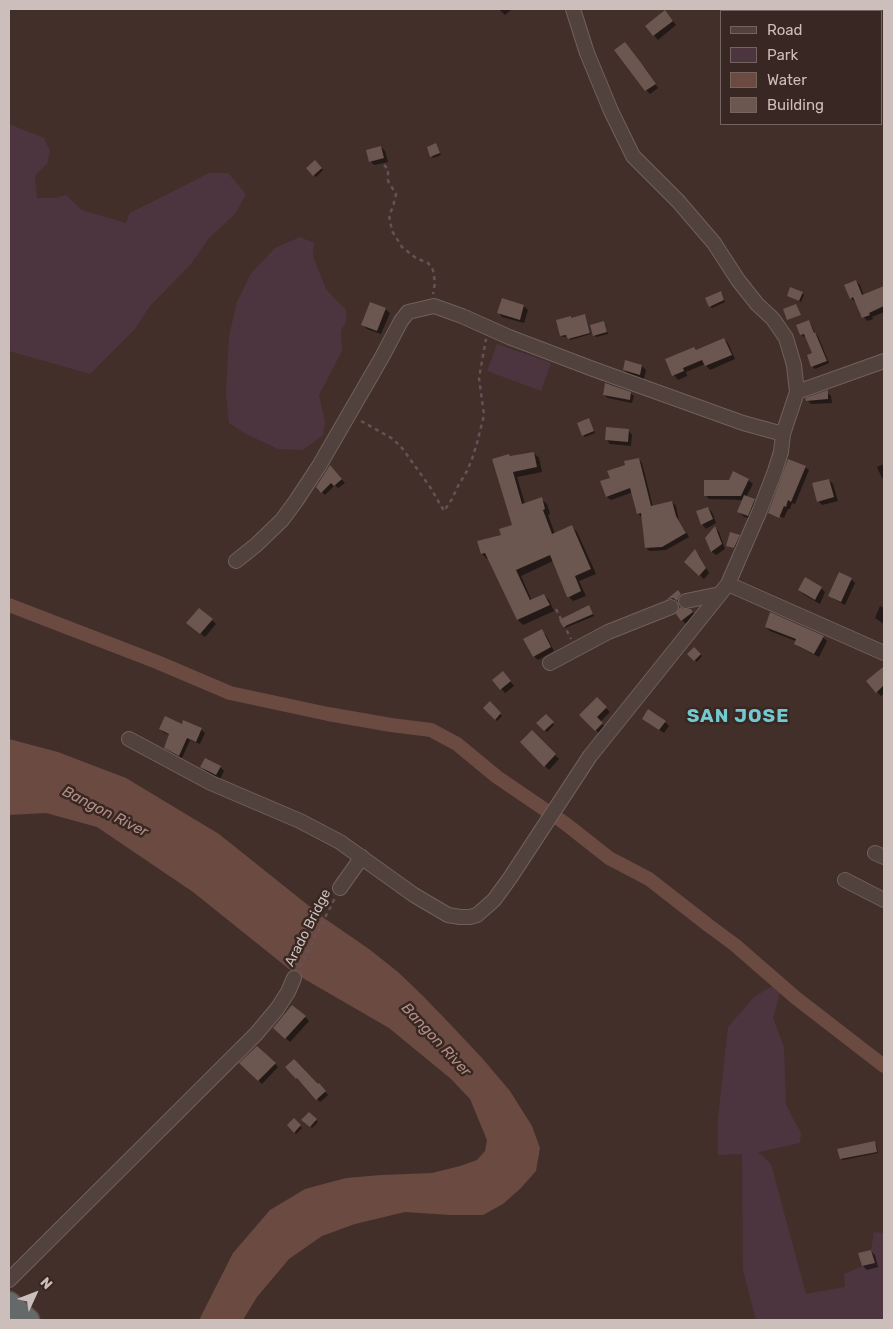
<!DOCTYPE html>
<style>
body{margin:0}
#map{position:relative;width:893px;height:1329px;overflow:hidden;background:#422f2a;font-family:Rubik,sans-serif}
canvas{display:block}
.frame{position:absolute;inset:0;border:10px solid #ccbfbb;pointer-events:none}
.legend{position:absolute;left:720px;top:10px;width:162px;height:115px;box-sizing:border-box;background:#382722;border:1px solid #73645f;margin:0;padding:6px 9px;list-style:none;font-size:15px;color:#ccbfbb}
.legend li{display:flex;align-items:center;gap:10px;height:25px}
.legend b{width:25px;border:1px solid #73645f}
.north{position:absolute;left:10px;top:1269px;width:50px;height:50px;-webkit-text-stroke:4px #382722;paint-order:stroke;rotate:47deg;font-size:14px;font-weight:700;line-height:20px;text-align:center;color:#ccbfbb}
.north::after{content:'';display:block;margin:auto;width:18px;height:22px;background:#ccbfbb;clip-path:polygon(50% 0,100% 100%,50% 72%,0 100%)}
</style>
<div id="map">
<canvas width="893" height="1329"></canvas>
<div class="frame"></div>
<ul class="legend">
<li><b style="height:6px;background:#52423e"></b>Road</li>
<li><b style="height:14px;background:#4d353f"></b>Park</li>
<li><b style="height:14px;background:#6a4a41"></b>Water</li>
<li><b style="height:14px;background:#6b5650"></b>Building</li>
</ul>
<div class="north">N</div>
</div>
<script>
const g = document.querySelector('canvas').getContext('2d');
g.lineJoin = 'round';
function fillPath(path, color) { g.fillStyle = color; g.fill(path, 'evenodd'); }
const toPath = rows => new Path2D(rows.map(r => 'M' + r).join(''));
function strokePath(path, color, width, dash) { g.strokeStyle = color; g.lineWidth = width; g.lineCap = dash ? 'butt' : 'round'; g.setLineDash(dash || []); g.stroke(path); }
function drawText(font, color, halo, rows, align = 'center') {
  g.font = font + ' Rubik,sans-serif'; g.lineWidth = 5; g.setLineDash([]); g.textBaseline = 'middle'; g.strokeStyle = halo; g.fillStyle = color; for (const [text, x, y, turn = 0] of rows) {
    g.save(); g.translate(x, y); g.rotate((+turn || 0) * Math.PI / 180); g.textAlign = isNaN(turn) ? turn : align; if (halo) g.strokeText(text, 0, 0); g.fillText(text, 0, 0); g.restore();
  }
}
fillPath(toPath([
 [9,124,44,138,50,151,47,164,35,175,37,198,56,198,66,195,82,210,126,223,130,213,209,173,228,173,246,194,235,214,209,238,191,264,150,306,134,330,90,374,9,351],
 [300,237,314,243,313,256,326,289,346,310,346,321,341,331,342,351,319,395,325,421,323,435,303,450,278,449,246,434,229,423,226,393,229,336,237,302,251,273,275,248],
 [497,344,551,363,541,391,487,371],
 [784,979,773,1018,784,1047,786,1105,801,1133,800,1143,758,1152,771,1164,806,1294,845,1287,844,1274,862,1266,875,1263,871,1250,874,1232,884,1233,884,1320,756,1320,743,1270,742,1154,718,1155,718,1118,728,1027,754,997]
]), '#4d353f');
fillPath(toPath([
 [9,739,58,752,126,778,219,834,324,918,369,949,398,972,423,996,451,1025,482,1058,510,1091,532,1126,540,1148,536,1171,521,1188,503,1204,483,1215,450,1215,405,1212,355,1224,322,1236,289,1259,257,1297,243,1320,199,1320,233,1253,270,1210,305,1189,346,1178,381,1175,432,1173,460,1166,477,1160,485,1151,487,1140,470,1099,451,1079,389,1028,294,973,193,892,97,827,46,813,9,815]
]), '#6a4a41');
fillPath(toPath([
 [499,9,512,9,505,15],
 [669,16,676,25,658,40,646,26],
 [628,47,646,69,658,88,650,94,646,90],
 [436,145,441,155,433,158,432,156],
 [381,147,385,151,388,162,374,165,370,161],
 [315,162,323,170,316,177,308,168],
 [856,281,860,285,864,296,884,287,884,312,872,317,873,319,868,321,863,317,857,302,855,302,851,298],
 [802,293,804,295,801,302,788,296],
 [722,294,725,302,712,308,710,306],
 [524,306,528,310,524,323,502,317,498,312],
 [385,309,390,313,381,334,367,329,363,325],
 [584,315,586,317,591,334,570,340,568,336,563,337,562,336,572,319],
 [603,322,605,324,608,334,596,337,594,335],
 [808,322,811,324,815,333,818,336,829,363,815,369,812,366,813,354,806,336,804,337,801,334],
 [724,339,728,343,735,359,710,370,705,364,686,372,687,376,678,380,674,375,667,359,697,351],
 [642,366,646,370,644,379,628,374,624,370],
 [827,392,831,396,832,403,811,404,807,400],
 [630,393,634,396,632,403,608,398,604,395],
 [589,420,595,433,585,437,583,435],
 [628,430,632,435,631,446,610,444,606,439],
 [534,453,539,458,542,472,517,477,525,504,541,499,547,504,550,514,548,515,555,534,572,527,577,532,596,574,579,581,586,596,573,601,568,596,553,561,521,576,532,601,544,595,549,600,554,611,523,625,518,620,489,558,487,559,482,554,513,526,509,455,512,457],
 [639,459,642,463,653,507,672,502,676,506,679,521,689,537,666,550,650,551,646,548,643,516,641,517,638,513,633,492,611,500,607,497,602,482,611,478],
 [884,464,884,480,881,476,877,467],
 [330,467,345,483,338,488,335,485,325,495,317,487],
 [805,467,809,470,795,504,792,503,790,509,788,509,784,518,772,513,772,515,770,513],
 [748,480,753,484,746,497,754,500,758,504,752,520,743,516,739,512,743,500,709,499,705,495],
 [829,480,833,484,838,501,822,505,818,501],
 [708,508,712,512,716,523,706,529,702,524],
 [715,528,719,532,725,549,716,555,712,552],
 [739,536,741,538,736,549,727,545],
 [695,551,699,555,709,573,704,579,685,562],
 [851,579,855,583,845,605,834,599,829,595],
 [821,588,825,592,820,604,803,594,799,590],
 [678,592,682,596,681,604,679,602,679,597,677,597,676,602,671,603,667,599],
 [880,606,884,608,884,624,875,618],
 [590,608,594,616,565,628,564,627],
 [691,610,697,616,686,624,682,620],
 [212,620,216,624,205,637,192,627],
 [766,627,823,637,827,641,819,657,799,647,795,643,796,641,770,631],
 [541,631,546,635,554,651,538,660,534,656],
 [694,649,702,656,697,662,689,654],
 [884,665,884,693,881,696,877,692,877,673],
 [507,677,514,686,505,693,494,680],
 [597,699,610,712,600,722,606,728,600,734,581,715],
 [490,703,502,716,497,721,485,708],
 [546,715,554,725,547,732,538,723],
 [643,719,665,722,669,726,664,733],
 [182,725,201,729,205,733,200,744,190,740,182,758,169,751,165,747,170,735,164,733,160,729],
 [532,732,559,759,549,770,521,742],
 [202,767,220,767,224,771,220,779,206,771],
 [305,1017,309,1021,290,1042,279,1032],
 [241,1063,275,1064,278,1067,262,1084],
 [287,1067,318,1086,319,1085,328,1095,320,1102,301,1080,300,1081],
 [309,1113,318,1122,312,1128,303,1120],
 [294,1120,302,1128,296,1134,288,1125],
 [875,1143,876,1144,878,1153,843,1160,841,1159],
 [871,1251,875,1255,878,1267,867,1270,863,1266]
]), '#0007');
strokePath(toPath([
 [9,605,157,662,230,693,328,714,391,725,431,730,457,744,497,777,566,824,609,858,649,879,708,925,735,945,796,998,884,1066]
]), '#6a4a41', 14);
fillPath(toPath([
 [665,10,673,21,653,36,645,26],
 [625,42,642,64,656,84,645,91,614,50],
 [436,143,440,153,430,157,427,147],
 [381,146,384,158,369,162,366,150],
 [315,160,322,168,313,176,306,168],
 [856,280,862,295,884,286,884,306,869,313,870,315,862,318,853,297,850,299,844,285],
 [790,287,803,292,799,301,787,296],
 [721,291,724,300,709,307,705,298],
 [502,298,524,305,520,320,497,313],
 [370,302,386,308,377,331,361,325],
 [796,304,801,315,787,320,783,309],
 [585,314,590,333,568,339,566,335,560,336,556,320,571,316,571,318],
 [809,320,814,333,815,332,827,361,811,367,807,355,812,353,804,334,800,335,796,325],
 [604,321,607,332,593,336,590,325],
 [724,338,732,355,705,366,702,360,683,368,684,371,672,376,665,359,694,347,696,350],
 [625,360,642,365,640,375,623,370],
 [605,383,631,392,630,400,603,395],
 [828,390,828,399,806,401,805,398],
 [589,418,594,431,582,436,577,423],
 [606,427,629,429,628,442,605,440],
 [534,452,537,467,513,472,522,504,542,497,545,509,543,510,552,534,572,525,591,569,575,576,581,591,569,597,567,597,550,555,516,570,530,600,544,594,550,605,517,620,485,553,481,554,477,541,501,535,499,529,512,525,492,459,509,454,510,456],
 [639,458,651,506,672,501,676,516,686,533,662,547,645,548,641,513,637,514,630,488,606,497,600,481,610,478,607,471,625,465,624,461],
 [788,459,806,466,791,502,788,500,786,507,784,506,779,518,768,513],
 [330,465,342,479,334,486,331,483,321,493,316,487],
 [733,471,749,479,741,496,704,496,704,480,729,480],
 [829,479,834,497,817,502,812,483],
 [744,495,755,499,748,516,737,512],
 [708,507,713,519,701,525,696,511],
 [715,526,722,544,711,552,705,538],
 [730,532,740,535,734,548,726,546],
 [695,549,706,568,699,576,684,562],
 [839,572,852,578,841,602,828,596],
 [805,577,822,587,815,600,798,590],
 [678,590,681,594,678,598,677,601,673,598,666,600],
 [589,605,593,614,563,627,559,620],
 [680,607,684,609,691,609,693,612,681,621,676,614],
 [199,608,213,619,200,634,186,623],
 [770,612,824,636,814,654,794,644,796,639,765,627],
 [542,629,551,647,533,657,523,639],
 [694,647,701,654,694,661,687,654],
 [884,666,884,685,876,693,866,681],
 [503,671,511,681,500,690,492,680],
 [597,697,607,707,597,717,603,723,595,731,579,715],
 [490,701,501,713,495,720,483,708],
 [648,709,666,721,659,730,642,719],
 [546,714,554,722,544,731,536,723],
 [165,716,182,724,183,720,202,728,196,742,187,738,179,756,164,748,169,734,159,729],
 [532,730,556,754,544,767,520,742],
 [205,758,221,766,216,775,200,767],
 [292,1005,306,1016,285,1039,273,1028],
 [257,1046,276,1063,258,1081,239,1063],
 [294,1059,318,1084,319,1083,326,1091,316,1100,297,1078,296,1079,285,1067],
 [309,1112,317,1119,310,1127,301,1120],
 [294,1118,301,1125,294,1133,287,1125],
 [875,1141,877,1152,840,1159,837,1149],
 [871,1250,875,1263,862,1266,858,1253]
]), '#6b5650');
const minor = toPath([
 [573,9,587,53,611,111,633,156,678,201,714,243,738,280,757,304,773,319,786,338,794,365,797,392,783,434,781,452,775,471,760,510,728,584],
 [797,392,884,361],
 [236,561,256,545,282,520,296,501,319,466,382,357,401,321,408,312,434,306,462,316,509,337,593,369,743,423,783,434],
 [686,601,720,594],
 [550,663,608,632,671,607],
 [129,739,211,783,300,821,340,842,414,895,448,915,460,917,470,917,477,915,494,900,510,878,590,756,728,584,884,653],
 [875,853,884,857],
 [845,880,884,900],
 [340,888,362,857],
 [9,1280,256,1034,277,1009,288,992,294,978]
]);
const trunk = toPath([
 [9,1303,28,1320]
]);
strokePath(minor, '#70605c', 16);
strokePath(trunk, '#5d4d48', 25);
strokePath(toPath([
 [384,165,388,169,388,181,396,194,393,207,389,215,392,231,402,247,416,258,428,263,433,270,435,283,433,294],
 [361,421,393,439,402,448,430,487,444,511,452,499,458,486,467,471,472,459,477,443,484,415,479,378,486,339],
 [556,609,571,639],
 [300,967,335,898]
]), '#665156', 2.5, [4, 4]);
strokePath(minor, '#52423e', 14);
strokePath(trunk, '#66696a', 22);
drawText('14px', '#ccbfbb', '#382722', [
 ["Arado Bridge",308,928,-63]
]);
drawText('italic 15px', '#b18e85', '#382722', [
 ["Bangon River",105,812,27],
 ["Bangon River",436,1040,47]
]);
g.letterSpacing = '1px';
drawText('bold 19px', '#72cad0', '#382722', [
 ["SAN JOSE",738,717]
]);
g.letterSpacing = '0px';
</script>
